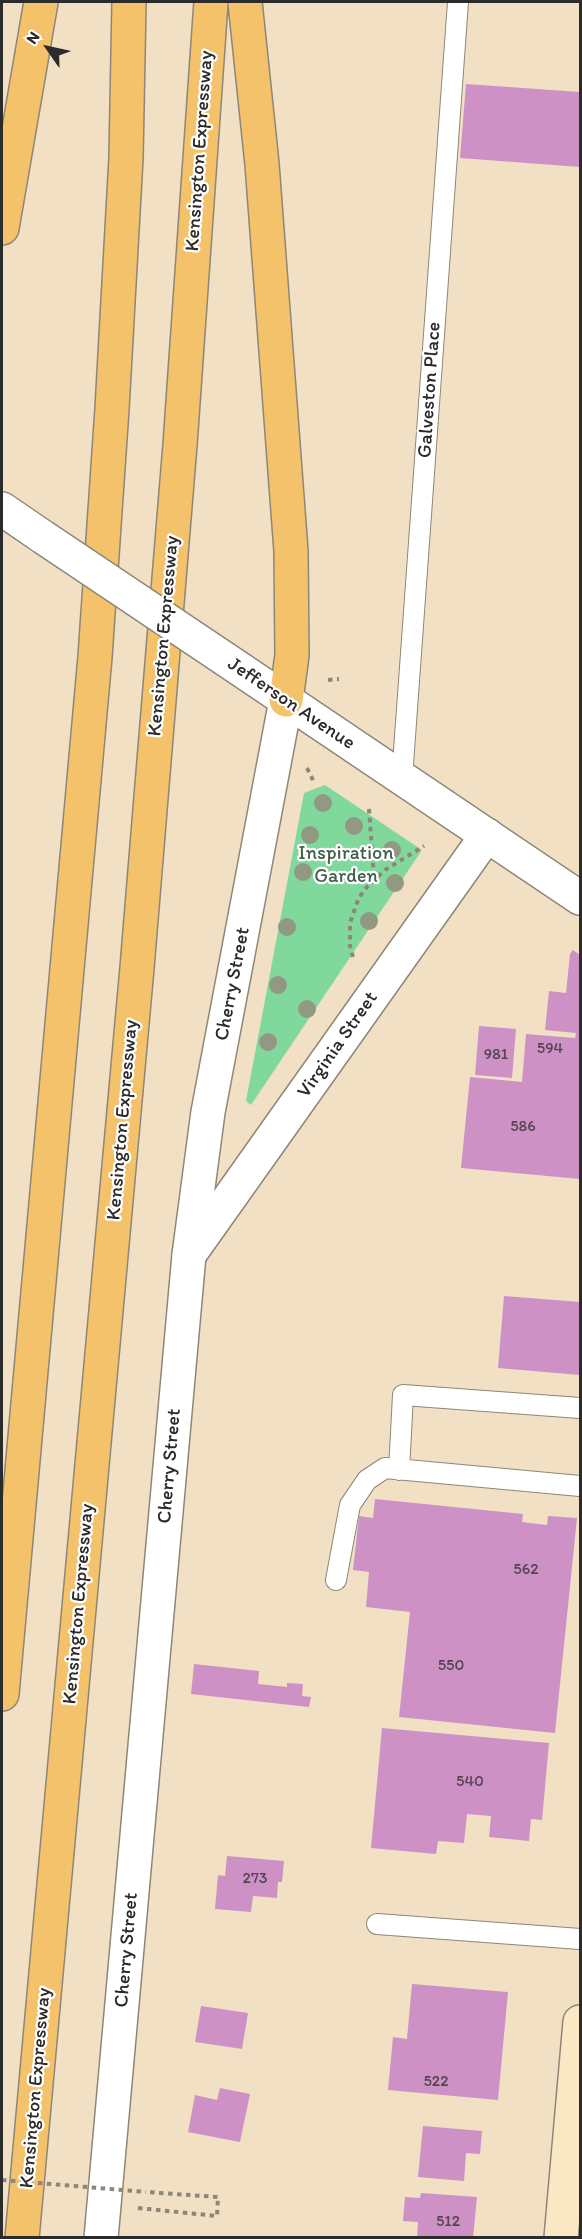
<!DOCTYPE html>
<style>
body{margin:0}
#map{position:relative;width:582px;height:2239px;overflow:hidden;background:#f1e0c4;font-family:Itim,sans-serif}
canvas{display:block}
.frame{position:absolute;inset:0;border:3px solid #2b2b2b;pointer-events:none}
.north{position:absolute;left:18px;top:18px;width:60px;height:60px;-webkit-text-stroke:4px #fff;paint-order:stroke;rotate:304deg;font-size:16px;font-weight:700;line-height:24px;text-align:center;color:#2b2b2b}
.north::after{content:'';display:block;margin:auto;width:21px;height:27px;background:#2b2b2b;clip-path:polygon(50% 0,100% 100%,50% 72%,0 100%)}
</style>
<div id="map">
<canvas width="582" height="2239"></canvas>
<div class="frame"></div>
<div class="north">N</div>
</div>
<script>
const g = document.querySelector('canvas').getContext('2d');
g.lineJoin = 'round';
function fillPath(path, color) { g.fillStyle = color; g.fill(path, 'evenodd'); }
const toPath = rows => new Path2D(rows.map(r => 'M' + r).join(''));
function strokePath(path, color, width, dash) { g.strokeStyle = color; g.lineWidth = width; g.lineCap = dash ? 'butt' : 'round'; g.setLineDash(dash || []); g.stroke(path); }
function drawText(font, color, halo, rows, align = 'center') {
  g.font = font + ' Itim,sans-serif'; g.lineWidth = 4.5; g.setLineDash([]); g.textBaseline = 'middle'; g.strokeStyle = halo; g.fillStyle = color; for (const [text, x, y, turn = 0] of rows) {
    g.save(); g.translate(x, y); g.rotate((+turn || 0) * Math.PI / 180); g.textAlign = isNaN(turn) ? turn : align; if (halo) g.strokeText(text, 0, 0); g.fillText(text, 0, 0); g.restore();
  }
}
fillPath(toPath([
 [325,785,422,850,251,1105,246,1101,304,793]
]), '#81d89c');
fillPath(toPath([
 [466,84,580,92,580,167,460,158],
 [573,950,580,955,580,1179,461,1168,470,1077,522,1082,526,1034,575,1038,576,1033,545,1030,549,991,566,993,570,954],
 [479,1026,516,1029,512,1078,475,1075],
 [504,1296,580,1302,580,1375,498,1368],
 [375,1499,523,1514,522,1522,547,1525,548,1516,577,1518,555,1733,399,1717,410,1612,366,1607,369,1572,353,1570,359,1516,373,1518],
 [194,1664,259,1671,258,1684,287,1687,287,1683,303,1684,302,1696,311,1697,309,1707,191,1694],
 [382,1728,549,1743,542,1820,531,1819,529,1841,489,1837,491,1816,467,1814,464,1843,438,1841,436,1854,371,1848],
 [227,1856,284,1861,282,1882,278,1882,277,1898,253,1896,251,1912,215,1909,218,1875,225,1876],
 [412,1984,508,1992,498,2100,388,2090,393,2037,407,2039],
 [201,2006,248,2013,242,2049,195,2042],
 [220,2088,250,2094,240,2142,188,2132,195,2095,217,2100],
 [423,2126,482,2131,480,2154,466,2153,464,2181,418,2177],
 [421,2193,477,2197,473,2238,417,2238,418,2222,403,2221,405,2197,420,2198]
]), '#cd91c6');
const service = toPath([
 [402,778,458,2],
 [399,1470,403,1395,580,1408],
 [336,1580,350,1505,367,1480,385,1468,580,1486],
 [377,1924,580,1939]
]);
const minor = toPath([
 [189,1255,487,835]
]);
const tertiary = toPath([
 [2,509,43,537],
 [225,659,580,898],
 [101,2238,189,1255,208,1112,286,700]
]);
const secondary = toPath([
 [561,2238,580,2022]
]);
const motorway = toPath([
 [245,2,262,164,291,551,292,655,286,700],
 [2,228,41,2],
 [2,1694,95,657,112,409,126,158,129,2],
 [22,2238,137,968,180,445,211,2]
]);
strokePath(service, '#8e8678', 22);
strokePath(minor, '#8e8678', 36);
strokePath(tertiary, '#8e8678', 36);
strokePath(secondary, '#8e8678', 36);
strokePath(motorway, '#8e8678', 36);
strokePath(toPath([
 [328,680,339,679],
 [307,768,314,782],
 [369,809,374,878],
 [353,957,350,946,350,923,358,900,364,890,385,870,424,846],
 [138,2208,217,2216,218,2197,146,2192]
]), '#8e8678', 4, [4.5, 4.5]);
strokePath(service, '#fff', 20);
strokePath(minor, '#fff', 33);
strokePath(tertiary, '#fff', 33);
strokePath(secondary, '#fae7c3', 33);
strokePath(motorway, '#f3c26a', 33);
const tertiaryBridge = toPath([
 [43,537,225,659]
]);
strokePath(tertiaryBridge, '#8e8678', 36, []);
strokePath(toPath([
 [2,2180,146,2192]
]), '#8e8678', 4, [4.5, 4.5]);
strokePath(tertiaryBridge, '#fff', 33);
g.fillStyle = '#929983';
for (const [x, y] of [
 [323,803],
 [354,826],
 [310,835],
 [392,850],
 [303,872],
 [395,883],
 [369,921],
 [287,927],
 [278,985],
 [307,1009],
 [268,1042]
]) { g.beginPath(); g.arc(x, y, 9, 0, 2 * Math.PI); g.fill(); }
drawText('16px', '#544452', null, [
 ["594",550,1049],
 ["981",496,1055],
 ["586",523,1127],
 ["562",526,1570],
 ["550",451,1666],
 ["540",470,1782],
 ["273",255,1879],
 ["522",436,2082],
 ["512",448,2222]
]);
drawText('20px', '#2b2b2b', '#fff', [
 ["Kensington Expressway",200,151,-86],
 ["Galveston Place",430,390,-86],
 ["Kensington Expressway",164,636,-85],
 ["Jefferson Avenue",291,704,34],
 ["Cherry Street",233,984,-79],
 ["Virginia Street",338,1045,-55],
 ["Kensington Expressway",123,1120,-85],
 ["Cherry Street",170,1466,-85],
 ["Kensington Expressway",79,1604,-85],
 ["Cherry Street",127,1950,-85],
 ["Kensington Expressway",36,2088,-85]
]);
drawText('20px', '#455f4d', '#fff', [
 ["Inspiration",346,854],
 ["Garden",346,877]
]);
</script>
